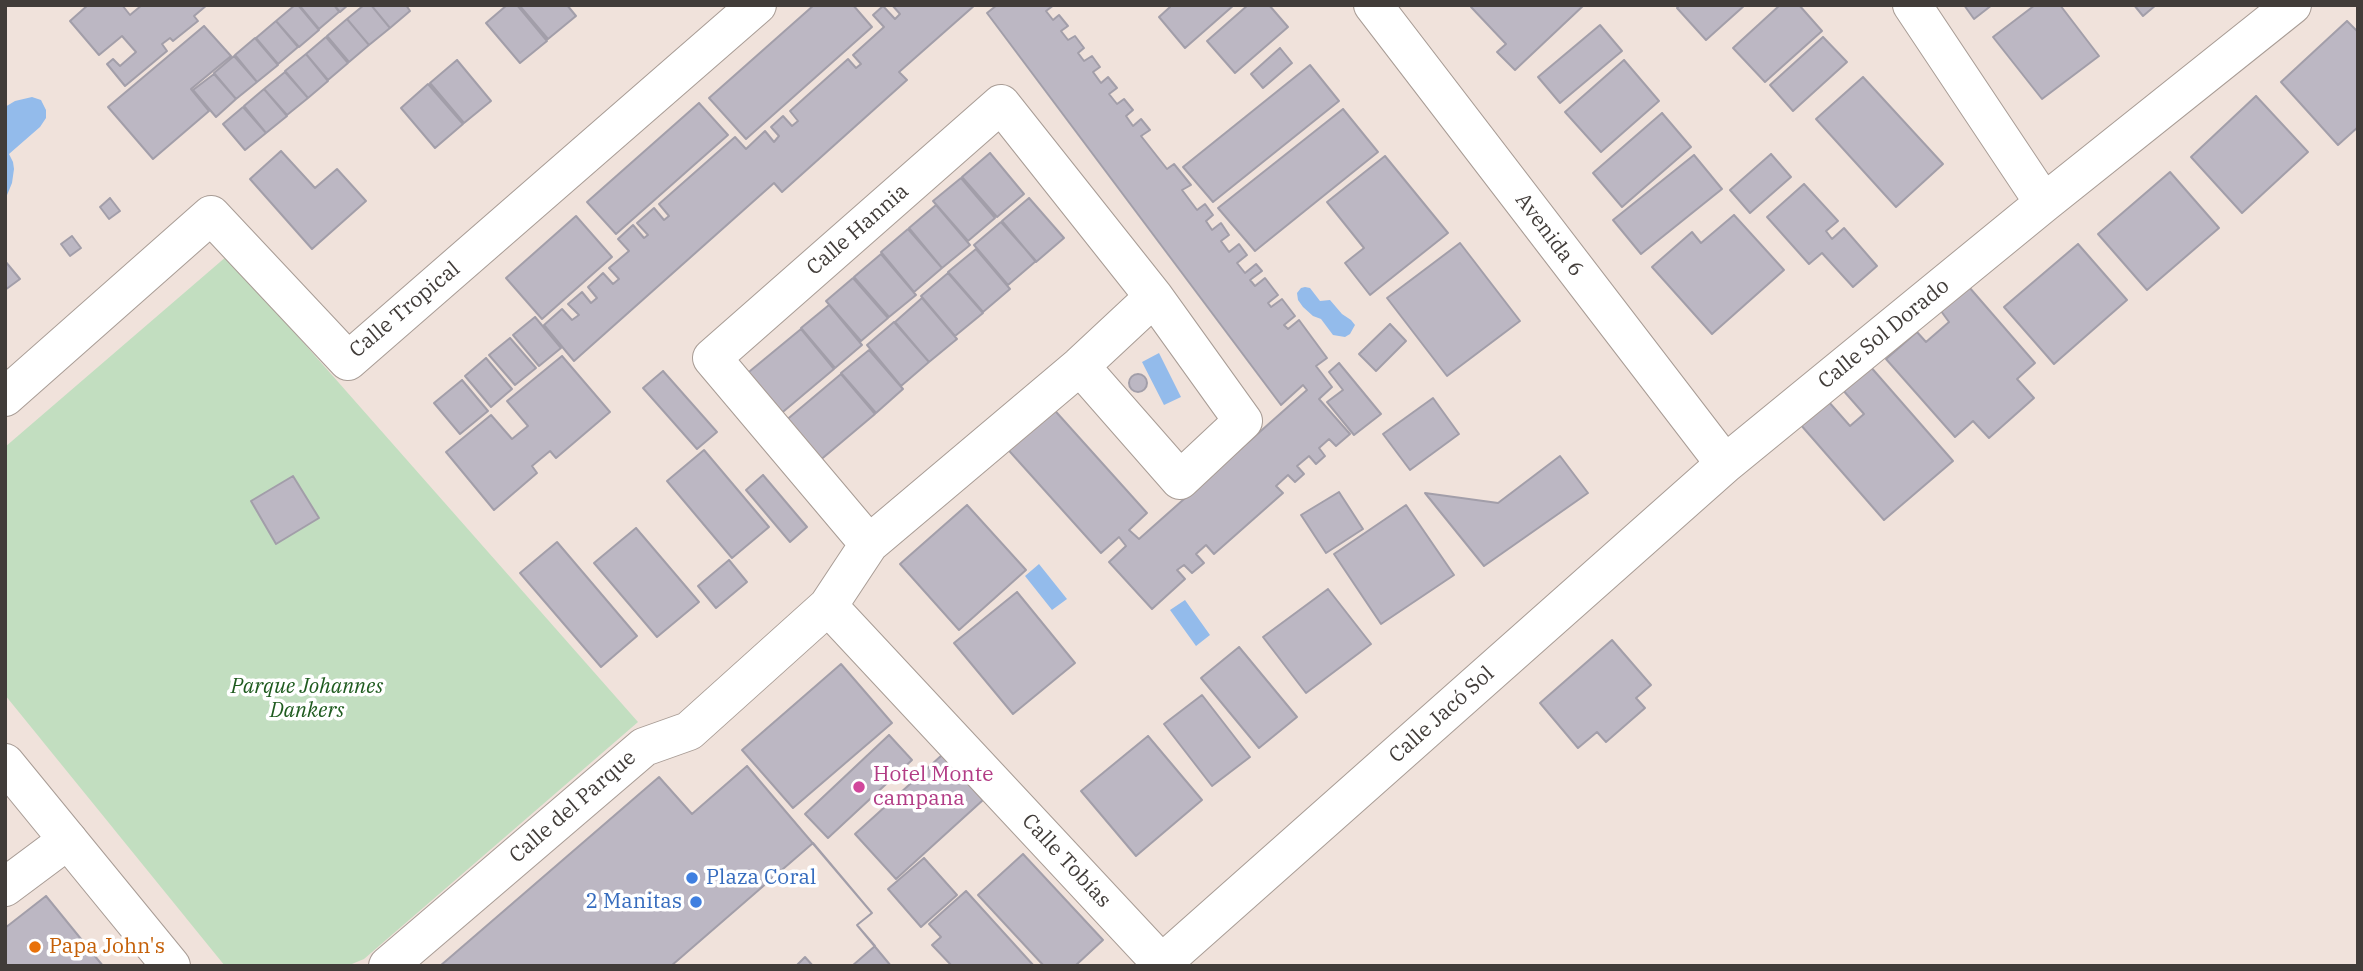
<!DOCTYPE html>
<meta charset="utf-8">
<style>
body{margin:0}
#map{position:relative;width:2363px;height:971px;overflow:hidden;background:#f0e2db;font-family:"IBM Plex Serif",serif}
canvas{display:block}
.frame{position:absolute;inset:0;border:7px solid #413c39;pointer-events:none}
</style>
<div id="map">
<canvas width="2363" height="971"></canvas>
<div class="frame"></div>
</div>
<script>
const g = document.querySelector('canvas').getContext('2d');
g.lineJoin = 'round';
function fillPath(path, color) { g.fillStyle = color; g.fill(path, 'evenodd'); }
const toPath = rows => new Path2D(rows.map(r => 'M' + r).join(''));
function strokePath(path, color, width, dash) { g.strokeStyle = color; g.lineWidth = width; g.lineCap = dash ? 'butt' : 'round'; g.setLineDash(dash || []); g.stroke(path); }
function drawText(font, color, halo, rows, align = 'center') {
  g.font = font + ' "IBM Plex Serif",serif'; g.lineWidth = 7; g.setLineDash([]); g.textBaseline = 'middle'; g.strokeStyle = halo; g.fillStyle = color; for (const [text, x, y, turn = 0] of rows) {
    g.save(); g.translate(x, y); g.rotate((+turn || 0) * Math.PI / 180); g.textAlign = isNaN(turn) ? turn : align; if (halo) g.strokeText(text, 0, 0); g.fillText(text, 0, 0); g.restore();
  }
}
fillPath(toPath([
 [227,256,638,722,364,959,347,966,225,966,5,695,5,447]
]), '#c2dec0');
fillPath(toPath([
 [32,97,41,100,46,110,46,118,40,127,9,154,13,162,14,169,12,183,5,200,5,107,15,101],
 [1305,287,1310,288,1320,301,1330,300,1342,314,1351,320,1355,325,1350,334,1345,337,1333,335,1321,319,1313,316,1303,307,1298,300,1297,293,1301,288],
 [1159,353,1181,397,1164,405,1142,362],
 [1039,564,1067,599,1052,610,1025,576],
 [1185,600,1210,635,1196,646,1170,610]
]), '#93bbeb');
const building = toPath([
 [88,5,122,5,130,15,142,5,207,5,194,16,198,21,173,41,170,38,162,44,167,51,125,86,107,64,113,59,120,66,136,52,122,36,99,55,70,21,88,5],
 [295,5,298,5,319,30,299,47,276,21,295,5],
 [299,5,334,5,339,12,319,29,299,5],
 [334,5,348,5,340,12,334,5],
 [364,5,371,5,390,28,369,45,347,19,364,5],
 [371,5,406,5,410,11,390,28,371,5],
 [507,5,517,5,547,41,520,63,486,23,507,5],
 [519,5,567,5,576,16,548,39,519,5],
 [814,5,853,5,872,27,746,139,709,98,814,5],
 [892,5,975,5,899,72,907,80,782,192,774,183,574,361,544,325,562,309,572,320,579,315,568,304,582,292,591,303,597,298,588,287,603,273,613,284,619,279,609,268,629,251,618,239,633,225,644,238,648,235,637,223,654,208,664,220,669,216,659,204,735,137,746,149,765,131,774,142,779,136,771,127,783,116,792,126,798,121,790,111,848,59,856,68,861,64,853,55,884,27,873,15,883,6,895,19,900,14,892,5],
 [997,5,1054,5,1046,11,1053,20,1059,15,1068,26,1061,31,1068,40,1075,36,1084,48,1078,53,1084,61,1092,56,1100,67,1093,72,1101,83,1108,77,1117,88,1109,94,1117,104,1124,99,1133,110,1126,116,1133,126,1141,119,1150,130,1141,136,1167,169,1174,164,1191,185,1182,190,1197,210,1205,204,1213,215,1206,221,1212,230,1221,223,1229,235,1221,241,1229,252,1239,244,1247,255,1237,263,1245,273,1256,264,1262,271,1250,280,1255,286,1265,278,1278,295,1268,303,1271,307,1282,299,1295,316,1284,325,1288,329,1299,320,1327,358,1316,366,1332,387,1319,399,1350,434,1336,446,1329,439,1319,448,1325,456,1316,464,1309,456,1297,466,1304,474,1295,482,1288,475,1276,486,1283,493,1214,554,1206,545,1196,554,1204,563,1192,573,1184,565,1177,570,1185,579,1152,609,1109,562,1126,546,1119,537,1101,553,1003,444,1049,404,1147,513,1129,530,1139,539,1307,390,1303,385,1281,405,987,13,997,5],
 [1168,5,1234,5,1185,48,1159,17,1170,7,1168,5],
 [1248,5,1269,5,1288,27,1235,73,1207,41,1248,5],
 [1472,5,1584,5,1515,70,1497,52,1506,44,1471,7,1472,5],
 [1680,5,1745,5,1706,40,1677,8,1680,5],
 [1780,5,1799,5,1822,31,1765,82,1733,48,1780,5],
 [1964,5,1992,5,1974,19,1964,5],
 [2035,5,2060,5,2099,56,2042,99,1993,37,2035,5],
 [2134,5,2156,5,2143,16,2134,5],
 [347,19,369,45,349,62,327,36,347,19],
 [276,21,298,47,278,64,256,38,276,21],
 [2347,21,2358,32,2358,127,2338,145,2281,82,2347,21],
 [1600,25,1622,51,1560,103,1538,77,1600,25],
 [204,26,231,56,191,89,209,111,153,159,108,107,204,26],
 [326,37,348,63,328,80,306,54,326,37],
 [1823,37,1847,62,1793,111,1770,85,1823,37],
 [255,38,278,65,257,82,235,55,255,38],
 [1280,48,1292,63,1263,88,1251,74,1280,48],
 [306,54,328,81,308,98,285,71,306,54],
 [234,56,257,82,236,99,214,73,234,56],
 [457,60,491,101,464,123,430,83,457,60],
 [1624,60,1659,101,1601,152,1565,112,1624,60],
 [1310,65,1339,101,1213,202,1183,167,1310,65],
 [285,72,308,98,287,115,264,89,285,72],
 [214,74,236,99,216,117,193,90,214,74],
 [1863,77,1943,164,1896,207,1816,119,1863,77],
 [428,84,463,124,435,148,401,108,428,84],
 [264,89,287,116,266,133,244,106,264,89],
 [2256,96,2308,152,2242,213,2191,157,2256,96],
 [699,103,728,135,616,234,587,202,699,103],
 [243,107,266,133,245,150,223,124,243,107],
 [1343,109,1378,152,1255,251,1218,208,1343,109],
 [1662,113,1691,147,1622,207,1593,173,1662,113],
 [281,151,315,188,337,169,366,201,312,249,250,179,281,151],
 [990,153,1024,194,997,217,962,177,990,153],
 [1771,154,1791,177,1750,213,1730,190,1771,154],
 [1694,155,1722,189,1641,254,1613,220,1694,155],
 [1385,156,1448,233,1370,295,1345,263,1364,248,1327,202,1385,156],
 [2170,172,2219,228,2147,290,2098,234,2170,172],
 [961,178,995,218,968,241,933,201,961,178],
 [1804,184,1838,221,1826,231,1832,239,1844,228,1877,266,1853,287,1822,253,1809,264,1767,217,1804,184],
 [110,198,120,211,109,219,100,207,110,198],
 [1029,198,1064,238,1036,262,1002,221,1029,198],
 [936,205,970,245,942,268,909,228,936,205],
 [1734,215,1784,270,1712,334,1652,267,1692,232,1701,243,1734,215],
 [576,216,612,257,542,319,506,278,576,216],
 [1001,222,1036,261,1008,285,974,245,1001,222],
 [908,229,942,268,914,292,881,252,908,229],
 [72,236,81,248,70,256,61,244,72,236],
 [1460,243,1520,321,1447,376,1387,298,1460,243],
 [2078,244,2127,300,2054,364,2004,307,2078,244],
 [976,249,1010,289,983,312,948,272,976,249],
 [881,254,916,295,889,317,854,277,881,254],
 [5,261,20,279,5,290,5,261],
 [948,273,983,313,955,336,921,296,948,273],
 [853,278,888,318,861,341,826,301,853,278],
 [1969,287,2035,363,2017,379,2034,398,1989,438,1973,421,1955,437,1886,359,1917,332,1926,342,1949,322,1941,311,1969,287],
 [922,298,957,339,929,362,895,322,922,298],
 [829,305,862,345,835,368,801,328,829,305],
 [535,317,561,348,539,366,513,335,535,317],
 [894,322,929,362,901,386,867,345,894,322],
 [1390,324,1406,341,1376,371,1359,354,1390,324],
 [801,329,834,369,778,416,744,376,801,329],
 [510,338,536,368,515,385,489,355,510,338],
 [869,350,903,389,876,413,841,373,869,350],
 [562,356,610,412,556,458,550,451,532,466,537,473,494,510,446,452,491,415,512,439,528,426,507,401,562,356],
 [486,358,512,389,491,407,465,376,486,358],
 [1339,363,1381,414,1354,435,1327,402,1343,390,1329,372,1339,363],
 [1869,365,1953,461,1884,520,1800,424,1828,401,1850,426,1864,414,1842,389,1869,365],
 [663,371,717,432,697,449,643,388,663,371],
 [841,374,875,414,818,462,784,422,841,374],
 '1129 383a9 9 0 1 1 18 0a9 9 0 1 1-18 0Z',
 [462,380,488,411,460,434,434,403,462,380],
 [1433,398,1459,434,1410,470,1383,434,1433,398],
 [704,450,769,527,732,558,667,481,704,450],
 [1560,456,1588,493,1484,566,1425,493,1498,503,1560,456],
 [763,475,807,527,790,542,746,490,763,475],
 [293,476,319,518,276,544,251,501,293,476],
 [1339,492,1363,529,1326,553,1301,515,1339,492],
 [967,505,1026,570,959,630,900,564,967,505],
 [1406,505,1454,575,1381,624,1334,554,1406,505],
 [636,528,699,602,657,637,594,563,636,528],
 [557,542,637,636,601,667,520,573,557,542],
 [729,560,747,582,716,608,698,586,729,560],
 [1328,589,1371,644,1306,693,1263,637,1328,589],
 [1017,592,1075,663,1013,714,954,643,1017,592],
 [1612,640,1651,685,1636,698,1645,708,1606,742,1597,732,1578,748,1540,703,1612,640],
 [1239,647,1297,717,1259,748,1201,678,1239,647],
 [841,664,892,723,793,808,742,750,841,664],
 [1202,695,1250,757,1212,786,1164,724,1202,695],
 [889,735,912,760,828,838,805,814,889,735],
 [1148,736,1202,800,1136,856,1081,791,1148,736],
 [942,755,983,800,896,879,855,834,942,755],
 [747,766,872,913,857,925,891,966,440,966,659,777,692,814,747,766],
 [813,843,872,913,857,925,875,946,852,966,813,966,805,957,796,966,671,966,813,843],
 [1023,854,1103,940,1075,966,1044,966,978,895,1023,854],
 [924,858,957,895,921,927,888,889,924,858],
 [966,891,1034,966,952,966,932,945,941,937,929,924,966,891],
 [46,896,103,966,5,966,5,928,46,896]
]);
fillPath(building, '#bcb7c3');
strokePath(building, '#a29ea9', 2);
const minor = toPath([
 [1373,5,1725,464],
 [1912,5,2044,203],
 [5,397,211,215,348,361,757,5],
 [869,544,712,358,1001,104,1154,297],
 [828,606,1162,964],
 [5,887,68,840],
 [388,966,644,747,689,731,828,606,869,544,1080,366,1154,297,1243,421,1180,480,1080,366],
 [1159,966,1725,464,2044,203,2292,5]
]);
const tertiary = toPath([
 [5,763,171,966]
]);
strokePath(minor, '#a89c95', 40);
strokePath(tertiary, '#a89c95', 40);
strokePath(minor, '#fff', 38);
strokePath(tertiary, '#fff', 38);
for (const [x, y, r, color] of [
 [859,787,7,"#d1479c"],
 [692,878,7,"#3f7fe0"],
 [696,902,7,"#3f7fe0"],
 [35,947,7,"#e8710a"]
]) { const dot = new Path2D(); dot.arc(x, y, r, 0, 2 * Math.PI); g.fillStyle = color; g.fill(dot); strokePath(dot, '#fff', 2.5); }
drawText('21px', '#413c39', '#fff', [
 ["Calle Hannia",858,230,-41],
 ["Avenida 6",1549,235,53],
 ["Calle Tropical",405,310,-40],
 ["Calle Sol Dorado",1884,334,-39],
 ["Calle Jacó Sol",1442,715,-42],
 ["Calle del Parque",573,807,-41],
 ["Calle Tobías",1066,861,47]
]);
drawText('italic 21px', '#1f5b1f', '#fff', [
 ["Parque Johannes",307,687],
 ["Dankers",307,711]
]);
drawText('21px', '#b23c85', '#fff', [
 ["Hotel Monte",873,775],
 ["campana",873,799]
], 'left');
drawText('21px', '#366cbe', '#fff', [
 ["Plaza Coral",706,878],
 ["2 Manitas",682,902,"right"]
], 'left');
drawText('21px', '#c56008', '#fff', [
 ["Papa John's",49,947]
], 'left');
</script>
